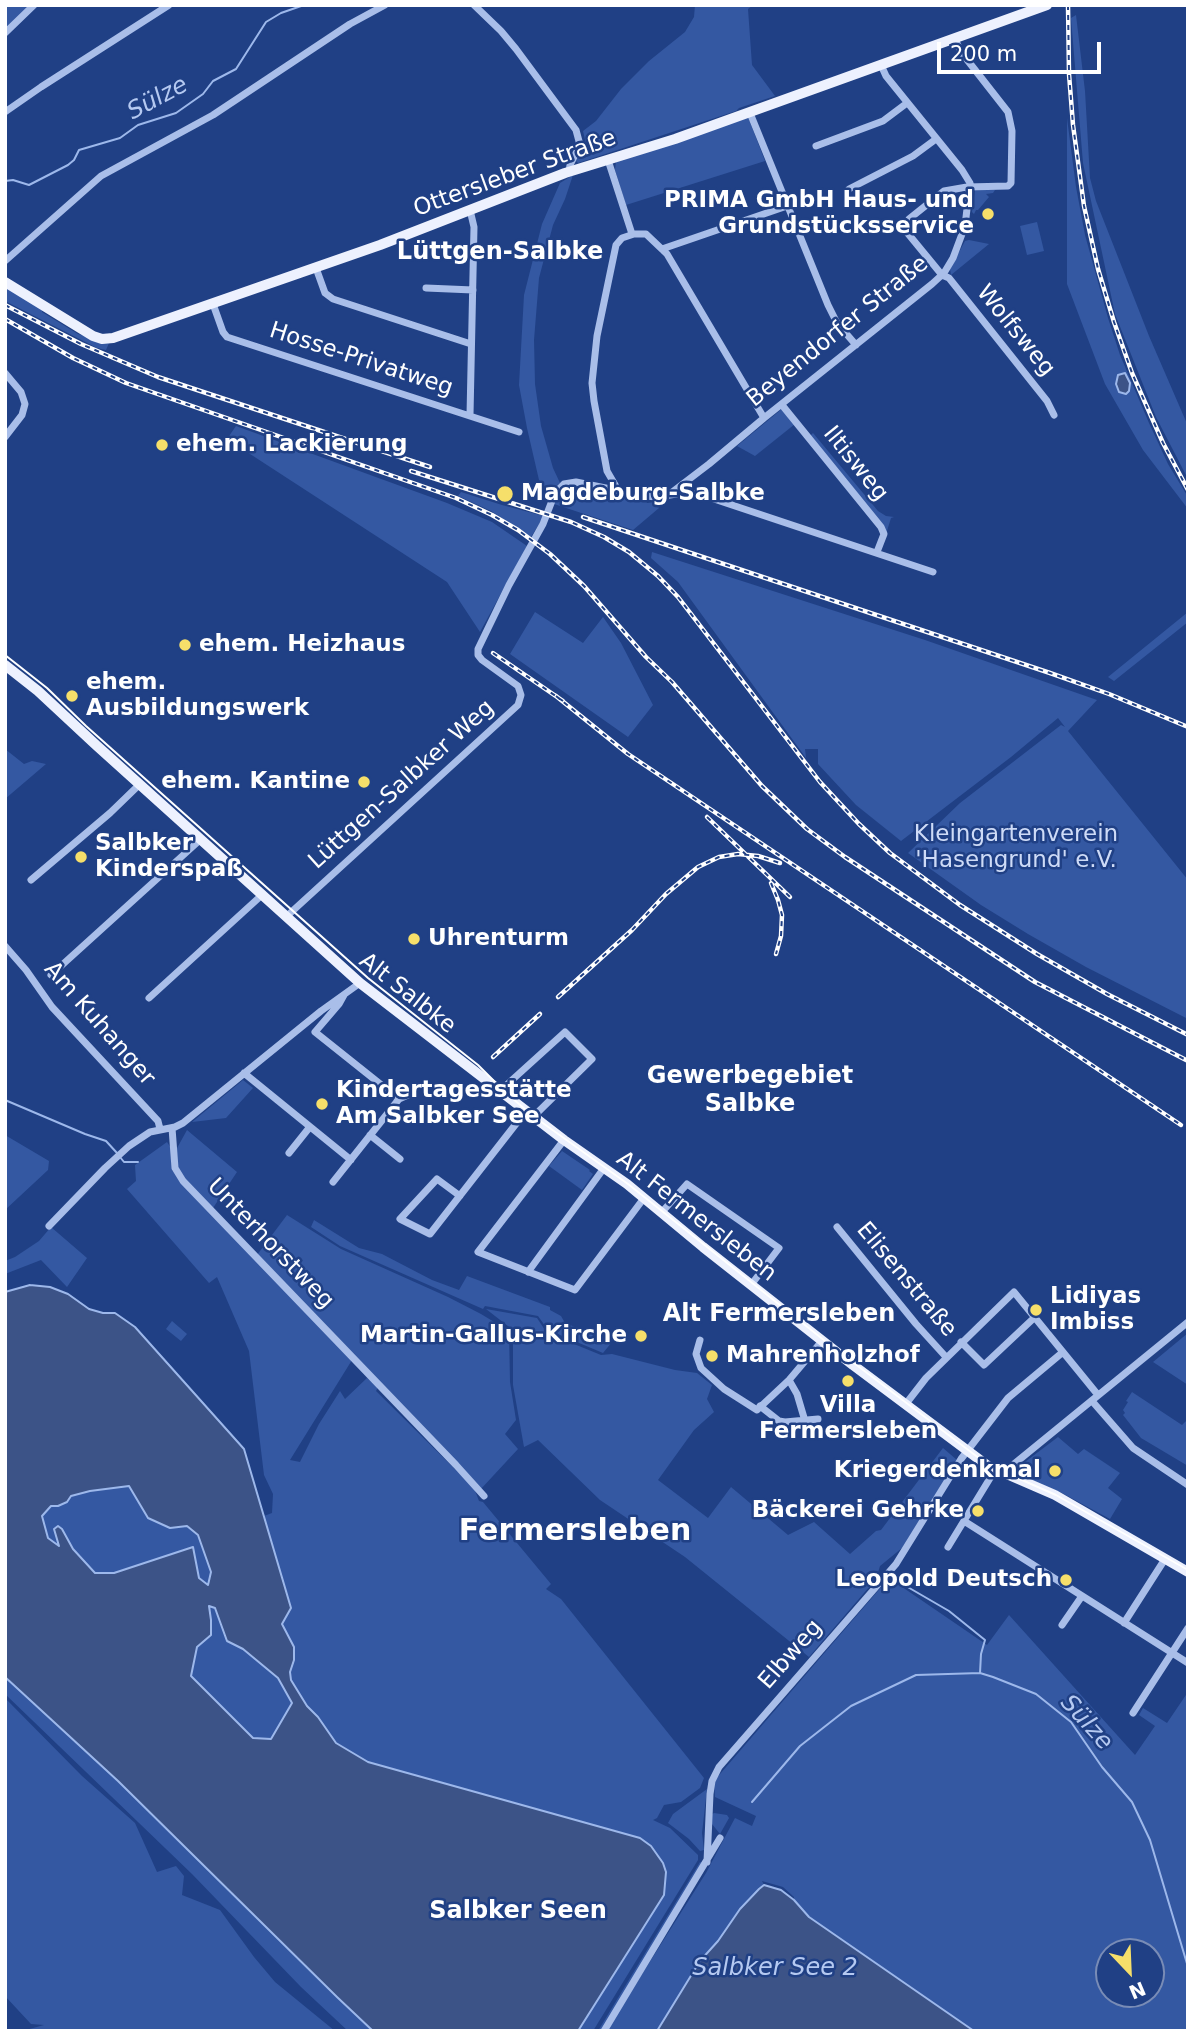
<!DOCTYPE html>
<meta charset="utf-8">
<style>
body{margin:0}
#map{position:relative;width:1193px;height:2036px;overflow:hidden;background:#204085;font-family:"DejaVu Sans",sans-serif}
canvas{display:block}
.frame{position:absolute;inset:0;border:7px solid #fff;pointer-events:none}
.north{position:absolute;left:1095px;top:1938px;width:70px;height:70px;box-sizing:border-box;background:#204085;border:2px solid #798cb6;border-radius:50%;rotate:157deg;font-size:19px;font-weight:700;line-height:28px;text-align:center;color:#fff}
.north::after{content:'';display:block;margin:auto;width:24px;height:32px;background:#f6df6a;clip-path:polygon(50% 0,100% 100%,50% 72%,0 100%)}
.scale{position:absolute;left:937px;top:42px;width:164px;height:32px;box-sizing:border-box;border:4px solid #fff;border-top:0;padding-left:9px;font-size:21px;line-height:24px;white-space:nowrap;color:#fff;-webkit-text-stroke:5px #204085;paint-order:stroke}
</style>
<div id="map">
<canvas width="1193" height="2036"></canvas>
<div class="frame"></div>
<div class="north">N</div>
<div class="scale">200 m</div>
</div>
<script>
const g = document.querySelector('canvas').getContext('2d');
g.lineJoin = 'round';
function fillPath(path, color) { g.fillStyle = color; g.fill(path, 'evenodd'); }
const toPath = rows => new Path2D(rows.map(r => 'M' + r).join(''));
function strokePath(path, color, width, dash) { g.strokeStyle = color; g.lineWidth = width; g.lineCap = dash ? 'butt' : 'round'; g.setLineDash(dash || []); g.stroke(path); }
function drawText(font, color, halo, rows, align = 'center') {
  g.font = font + ' "DejaVu Sans",sans-serif'; g.lineWidth = 5; g.setLineDash([]); g.textBaseline = 'middle'; g.strokeStyle = halo; g.fillStyle = color; for (const [text, x, y, turn = 0] of rows) {
    g.save(); g.translate(x, y); g.rotate((+turn || 0) * Math.PI / 180); g.textAlign = isNaN(turn) ? turn : align; if (halo) g.strokeText(text, 0, 0); g.fillText(text, 0, 0); g.restore();
  }
}
fillPath(toPath([
 [5,5,30,5,5,29],
 [695,5,753,5,748,9,752,65,775,96,739,108,736,111,578,163,576,161,586,144,583,131,596,121,621,89,649,61,685,32,694,17],
 [1076,15,1085,91,1090,178,1096,201,1149,336,1188,426,1188,479,1156,417,1115,314,1083,163,1071,18],
 [748,117,765,161,626,205,615,170,616,161],
 [1067,118,1076,187,1085,235,1108,318,1120,355,1149,423,1168,464,1188,497,1188,509,1143,450,1105,384,1067,284],
 [573,175,565,199,553,225,539,278,534,340,535,384,541,426,553,468,560,483,555,487,551,495,539,480,527,428,519,385,524,295,542,224,560,183],
 [975,190,995,190,993,193,986,194,989,197,978,210,976,210,974,214,972,212],
 [1037,222,1044,251,1027,255,1020,226],
 [969,240,989,244,951,275,950,269,965,241],
 [5,287,42,308,42,312,78,334,109,343,106,350,97,348,5,301],
 [783,408,795,424,755,456,737,446],
 [236,426,447,503,492,522,527,546,480,632,447,582,227,439],
 [813,433,878,511,886,516,894,517,891,518,886,534,810,436],
 [572,485,646,500,647,503,656,502,659,508,633,530,554,504,566,488],
 [461,492,502,505,544,516,531,537,491,511,458,496],
 [652,552,925,640,1097,700,1068,731,1188,880,1188,1019,1086,967,1028,934,981,905,908,853,960,803,1061,725,1065,727,1058,718,1011,757,901,841,856,805,818,764,818,749,805,749,806,758,678,582,651,558],
 [535,612,583,643,603,617,621,643,653,705,628,737,510,654],
 [1188,612,1188,622,1114,681,1108,677],
 [5,749,24,764,32,761,46,764,5,799],
 [243,1080,253,1088,226,1118,192,1122],
 [187,1130,237,1172,213,1208,185,1180,176,1165,176,1150],
 [5,1135,49,1161,48,1170,5,1210],
 [167,1142,171,1148,172,1170,352,1360,290,1460,300,1462,319,1424,340,1391,345,1399,367,1378,378,1387,376,1391,474,1488,479,1501,483,1502,551,1584,546,1589,561,1599,704,1778,700,1788,681,1802,664,1805,657,1818,653,1820,670,1828,698,1855,698,1860,593,2031,578,2031,664,1895,640,1838,368,1762,335,1743,318,1717,307,1706,291,1680,290,1672,294,1660,294,1647,282,1624,291,1608,264,1516,272,1513,273,1494,264,1475,249,1351,217,1277,209,1283,127,1189,136,1181,135,1165],
 [562,1151,590,1170,589,1171,593,1174,582,1190,549,1166],
 [287,1215,341,1249,448,1297,481,1314,509,1331,510,1382,516,1420,505,1434,518,1449,480,1490,257,1255],
 [314,1220,359,1248,382,1254,432,1280,459,1290,467,1276,550,1307,550,1310,561,1316,565,1323,612,1342,603,1353,548,1330,538,1316,485,1306,483,1309,340,1246,311,1227],
 [51,1227,87,1258,67,1287,41,1260,5,1274,5,1261,15,1257,39,1241],
 [486,1309,537,1318,547,1333,601,1355,612,1354,675,1370,697,1373,712,1385,707,1399,714,1412,694,1430,658,1480,708,1518,731,1487,788,1535,814,1522,850,1554,876,1531,881,1530,943,1448,957,1460,902,1548,880,1566,876,1579,809,1657,685,1557,600,1500,538,1440,524,1447,513,1385,513,1330],
 [172,1321,187,1334,181,1341,166,1329],
 [1188,1333,1188,1385,1153,1362],
 [1132,1392,1182,1425,1188,1419,1188,1466,1141,1438,1123,1415,1125,1413,1123,1410,1128,1402,1126,1401],
 [1058,1437,1078,1454,1084,1449,1120,1473,1108,1488,1122,1499,1110,1519,1060,1492,1016,1474,1017,1468],
 [129,1486,148,1518,170,1528,187,1526,198,1535,211,1572,208,1586,199,1578,193,1547,114,1573,95,1573,73,1549,62,1529,60,1547,48,1538,42,1516,51,1506,58,1506,67,1502,71,1496,90,1491],
 [889,1578,987,1645,1009,1615,1135,1755,1155,1726,1139,1715,1143,1708,1167,1723,1188,1692,1188,2031,974,2031,809,1917,794,1900,794,1897,783,1887,762,1881,764,1885,759,1889,740,1909,718,1941,700,1961,657,2031,606,2031,706,1873,735,1818,752,1826,756,1816,715,1797,714,1781],
 [1109,1952,1151,1952,1151,1994,1109,1994],
 [208,1606,214,1607,227,1641,243,1649,278,1678,292,1703,271,1739,253,1738,191,1676,197,1647,211,1620],
 [5,1677,118,1781,337,1997,373,2031,348,2031,301,1987,192,1874,5,1694],
 [5,1698,82,1776,135,1823,157,1872,176,1866,184,1876,182,1895,220,1910,254,1957,275,1982,335,2031,26,2030,44,2025,31,2024,5,1996],
 [707,1789,702,1833,704,1850,700,1851,689,1839,668,1823,673,1814],
 [714,1813,727,1815,729,1818,720,1834,712,1824,711,1815],
 [700,1862,703,1863,601,2031,598,2031]
]), '#3458a2');
const water = toPath([
 [1125,373,1130,383,1129,391,1126,394,1119,392,1116,384,1118,375,1125,373],
 [30,1285,50,1287,68,1294,89,1309,103,1313,115,1313,135,1327,244,1449,291,1608,282,1624,294,1647,294,1660,290,1672,291,1680,307,1706,318,1717,336,1743,368,1762,640,1838,651,1846,663,1863,666,1872,664,1895,578,2031,373,2031,337,1997,118,1781,5,1677,5,1292,30,1285],
 [129,1486,148,1518,170,1528,187,1526,198,1535,211,1572,208,1585,199,1578,193,1547,114,1573,95,1573,73,1549,62,1529,58,1526,54,1529,59,1546,48,1538,42,1516,51,1506,58,1506,67,1502,71,1496,90,1491,129,1486],
 [209,1606,215,1608,227,1641,243,1649,278,1678,292,1703,271,1739,253,1738,191,1676,197,1647,211,1635,211,1620,209,1606],
 [764,1885,781,1890,794,1900,809,1917,974,2031,657,2031,700,1961,718,1941,740,1909,759,1889,764,1885]
]);
fillPath(water, '#3c5387');
strokePath(water, '#9db8eb', 2);
strokePath(toPath([
 [5,181,13,180,29,185,68,165,74,160,79,150,120,138,138,125,176,113,203,94,213,81,236,69,266,22,281,13,304,5],
 [5,1100,85,1134,106,1141,117,1153],
 [120,1157,124,1162,138,1162],
 [899,1582,949,1611,985,1640,981,1654,980,1673],
 [752,1802,800,1746,851,1706,916,1675,980,1673,993,1677,1036,1694,1071,1722,1102,1767,1132,1802,1150,1840,1188,1967]
]), '#9db8eb', 2);
strokePath(toPath([
 [474,5,501,31,516,49,576,130,580,145,570,165,569,172],
 [5,33,34,5],
 [955,39,961,52,1008,112,1012,131,1011,183,1008,186,967,187,944,191,909,219,905,230,942,275,949,278,1047,401,1054,415],
 [5,112,41,87,169,5],
 [750,113,828,305,837,323,856,345],
 [816,146,883,121,907,103],
 [608,160,632,234],
 [849,189,913,156,936,139],
 [662,249,787,206],
 [5,261,101,176,213,115,350,24,385,5],
 [316,268,325,293,333,299,471,344],
 [426,288,473,290],
 [213,304,223,332,227,337,519,432],
 [5,373,21,392,25,404,22,415,5,437],
 [782,405,881,527,884,534,877,552],
 [470,415,474,227,470,210],
 [618,490,607,471,594,401,592,383,597,336,616,245,622,238,634,234,646,234,667,254,764,418],
 [671,493,709,464,764,418,932,284,944,273,953,258,965,226,970,183,962,170,886,76,881,65],
 [31,880,110,813,140,784],
 [287,916,518,705,521,695,518,686,482,660,478,655,478,649,509,585,543,524,555,493,564,484,576,482,645,496,657,497,683,493,699,494,933,572],
 [5,946,26,970,52,1007,158,1121,160,1129],
 [51,975,201,839],
 [149,998,263,894],
 [315,1032,399,1099],
 [315,1032,339,1004,344,995],
 [244,1073,351,1160],
 [501,1090,565,1032,592,1059,533,1117],
 [172,1128,175,1168,183,1181,456,1465,484,1496],
 [370,1135,400,1159],
 [564,1140,478,1252,575,1290,644,1198],
 [289,1153,309,1128],
 [333,1182,399,1099,410,1094,417,1086],
 [460,1196,437,1179,400,1219,430,1234,526,1111],
 [662,1212,687,1184,779,1248,751,1285],
 [49,1226,105,1168,129,1146,150,1132,175,1127,183,1123,321,1011,360,983],
 [837,1227,916,1324,946,1357],
 [528,1272,604,1168],
 [700,1340,696,1354,701,1368,724,1389,757,1410,789,1380,822,1341],
 [961,1342,984,1365,1035,1317],
 [789,1380,797,1394,805,1421],
 [1092,1401,1133,1448,1188,1485],
 [905,1405,926,1378,1014,1292,1098,1395],
 [760,1406,779,1421,785,1422,818,1419],
 [1004,1475,1014,1464,1188,1322],
 [964,1521,1188,1663],
 [948,1547,995,1470],
 [1124,1623,1165,1559],
 [1062,1625,1082,1596],
 [1133,1713,1188,1628],
 [707,1862,710,1794,712,1781,719,1767,896,1564,961,1459,1008,1398,1063,1352],
 [604,2031,720,1838]
]), '#a9bee9', 7);
strokePath(toPath([
 [5,282,93,336,102,339,113,338,380,245,565,173,675,139,1047,5],
 [5,665,38,691,96,745,360,983,564,1140,627,1184,703,1247,853,1365,988,1466,1055,1495,1188,1572]
]), '#edf1fe', 10);
strokePath(toPath([
 [5,655,47,688,86,726,368,978,478,1065,505,1092,533,1116,628,1184,825,1341,988,1465,1056,1495,1188,1570]
]), '#fff', 2);
const rail = toPath([
 [1068,5,1069,74,1073,125,1084,206,1098,269,1114,322,1132,373,1163,443,1188,490],
 [5,305,81,344,158,377,430,467],
 [5,319,73,358,126,383,456,498,492,515,518,530,550,554,584,586,646,657,672,682,762,786,807,829,845,857,1035,982,1188,1061],
 [411,471,571,522,604,537,629,552,658,576,678,597,820,782,859,824,890,853,960,905,1037,954,1107,994,1188,1035],
 [583,517,1050,673,1109,694,1188,727],
 [493,653,563,701],
 [556,696,628,754,1181,1125],
 [707,817,790,897],
 [771,883,778,900,782,915,781,936,776,954],
 [558,997,632,930,666,894,698,867,719,857,738,854,758,856,780,863],
 [493,1057,540,1014]
]);
strokePath(rail, '#fff', 4.5);
strokePath(rail, '#204085', 2, [5]);
for (const [x, y, r, color] of [
 [988,214,7,"#f6df6a"],
 [162,445,7,"#f6df6a"],
 [505,494,9,"#f6df6a"],
 [185,645,7,"#f6df6a"],
 [72,696,7,"#f6df6a"],
 [364,782,7,"#f6df6a"],
 [81,857,7,"#f6df6a"],
 [414,939,7,"#f6df6a"],
 [322,1104,7,"#f6df6a"],
 [1036,1310,7,"#f6df6a"],
 [641,1336,7,"#f6df6a"],
 [712,1356,7,"#f6df6a"],
 [848,1381,7,"#f6df6a"],
 [1055,1471,7,"#f6df6a"],
 [978,1511,7,"#f6df6a"],
 [1066,1580,7,"#f6df6a"]
]) { const dot = new Path2D(); dot.arc(x, y, r, 0, 2 * Math.PI); g.fillStyle = color; g.fill(dot); strokePath(dot, '#204085', 2.5); }
drawText('23px', '#fff', '#204085', [
 ["Ottersleber Straße",515,174,-20],
 ["Wolfsweg",1015,331,51],
 ["Beyendorfer Straße",838,332,-39],
 ["Hosse-Privatweg",361,360,18],
 ["Iltisweg",855,464,51],
 ["Lüttgen-Salbker Weg",402,785,-42],
 ["Alt Salbke",407,994,38],
 ["Am Kuhanger",99,1024,49],
 ["Alt Fermersleben",696,1217,38],
 ["Unterhorstweg",270,1244,46],
 ["Elisenstraße",906,1280,50],
 ["Elbweg",791,1655,-49]
]);
drawText('bold 23px', '#fff', '#204085', [
 ["PRIMA GmbH Haus- und",974,201,"right"],
 ["Grundstücksservice",974,227,"right"],
 ["ehem. Lackierung",176,445],
 ["Magdeburg-Salbke",521,494],
 ["ehem. Heizhaus",199,645],
 ["ehem.",86,683],
 ["Ausbildungswerk",86,709],
 ["ehem. Kantine",350,782,"right"],
 ["Salbker",95,844],
 ["Kinderspaß",95,870],
 ["Uhrenturm",428,939],
 ["Kindertagesstätte",336,1091],
 ["Am Salbker See",336,1117],
 ["Lidiyas",1050,1297],
 ["Imbiss",1050,1323],
 ["Martin-Gallus-Kirche",627,1336,"right"],
 ["Mahrenholzhof",726,1356],
 ["Villa",848,1406,"center"],
 ["Fermersleben",848,1432,"center"],
 ["Kriegerdenkmal",1041,1471,"right"],
 ["Bäckerei Gehrke",964,1511,"right"],
 ["Leopold Deutsch",1052,1580,"right"]
], 'left');
drawText('23px', '#cedbf7', '#204085', [
 ["Kleingartenverein",1016,835],
 ["'Hasengrund' e.V.",1016,861]
]);
drawText('italic 24px', '#b5c9f1', '#204085', [
 ["Sülze",158,99,-28],
 ["Sülze",1086,1723,48],
 ["Salbker See 2",775,1969]
]);
drawText('bold 24px', '#fff', '#204085', [
 ["Lüttgen-Salbke",500,253],
 ["Gewerbegebiet",750,1077],
 ["Salbke",750,1105],
 ["Alt Fermersleben",779,1315],
 ["Salbker Seen",518,1912]
]);
drawText('bold 30px', '#fff', '#204085', [
 ["Fermersleben",575,1532]
]);
</script>
